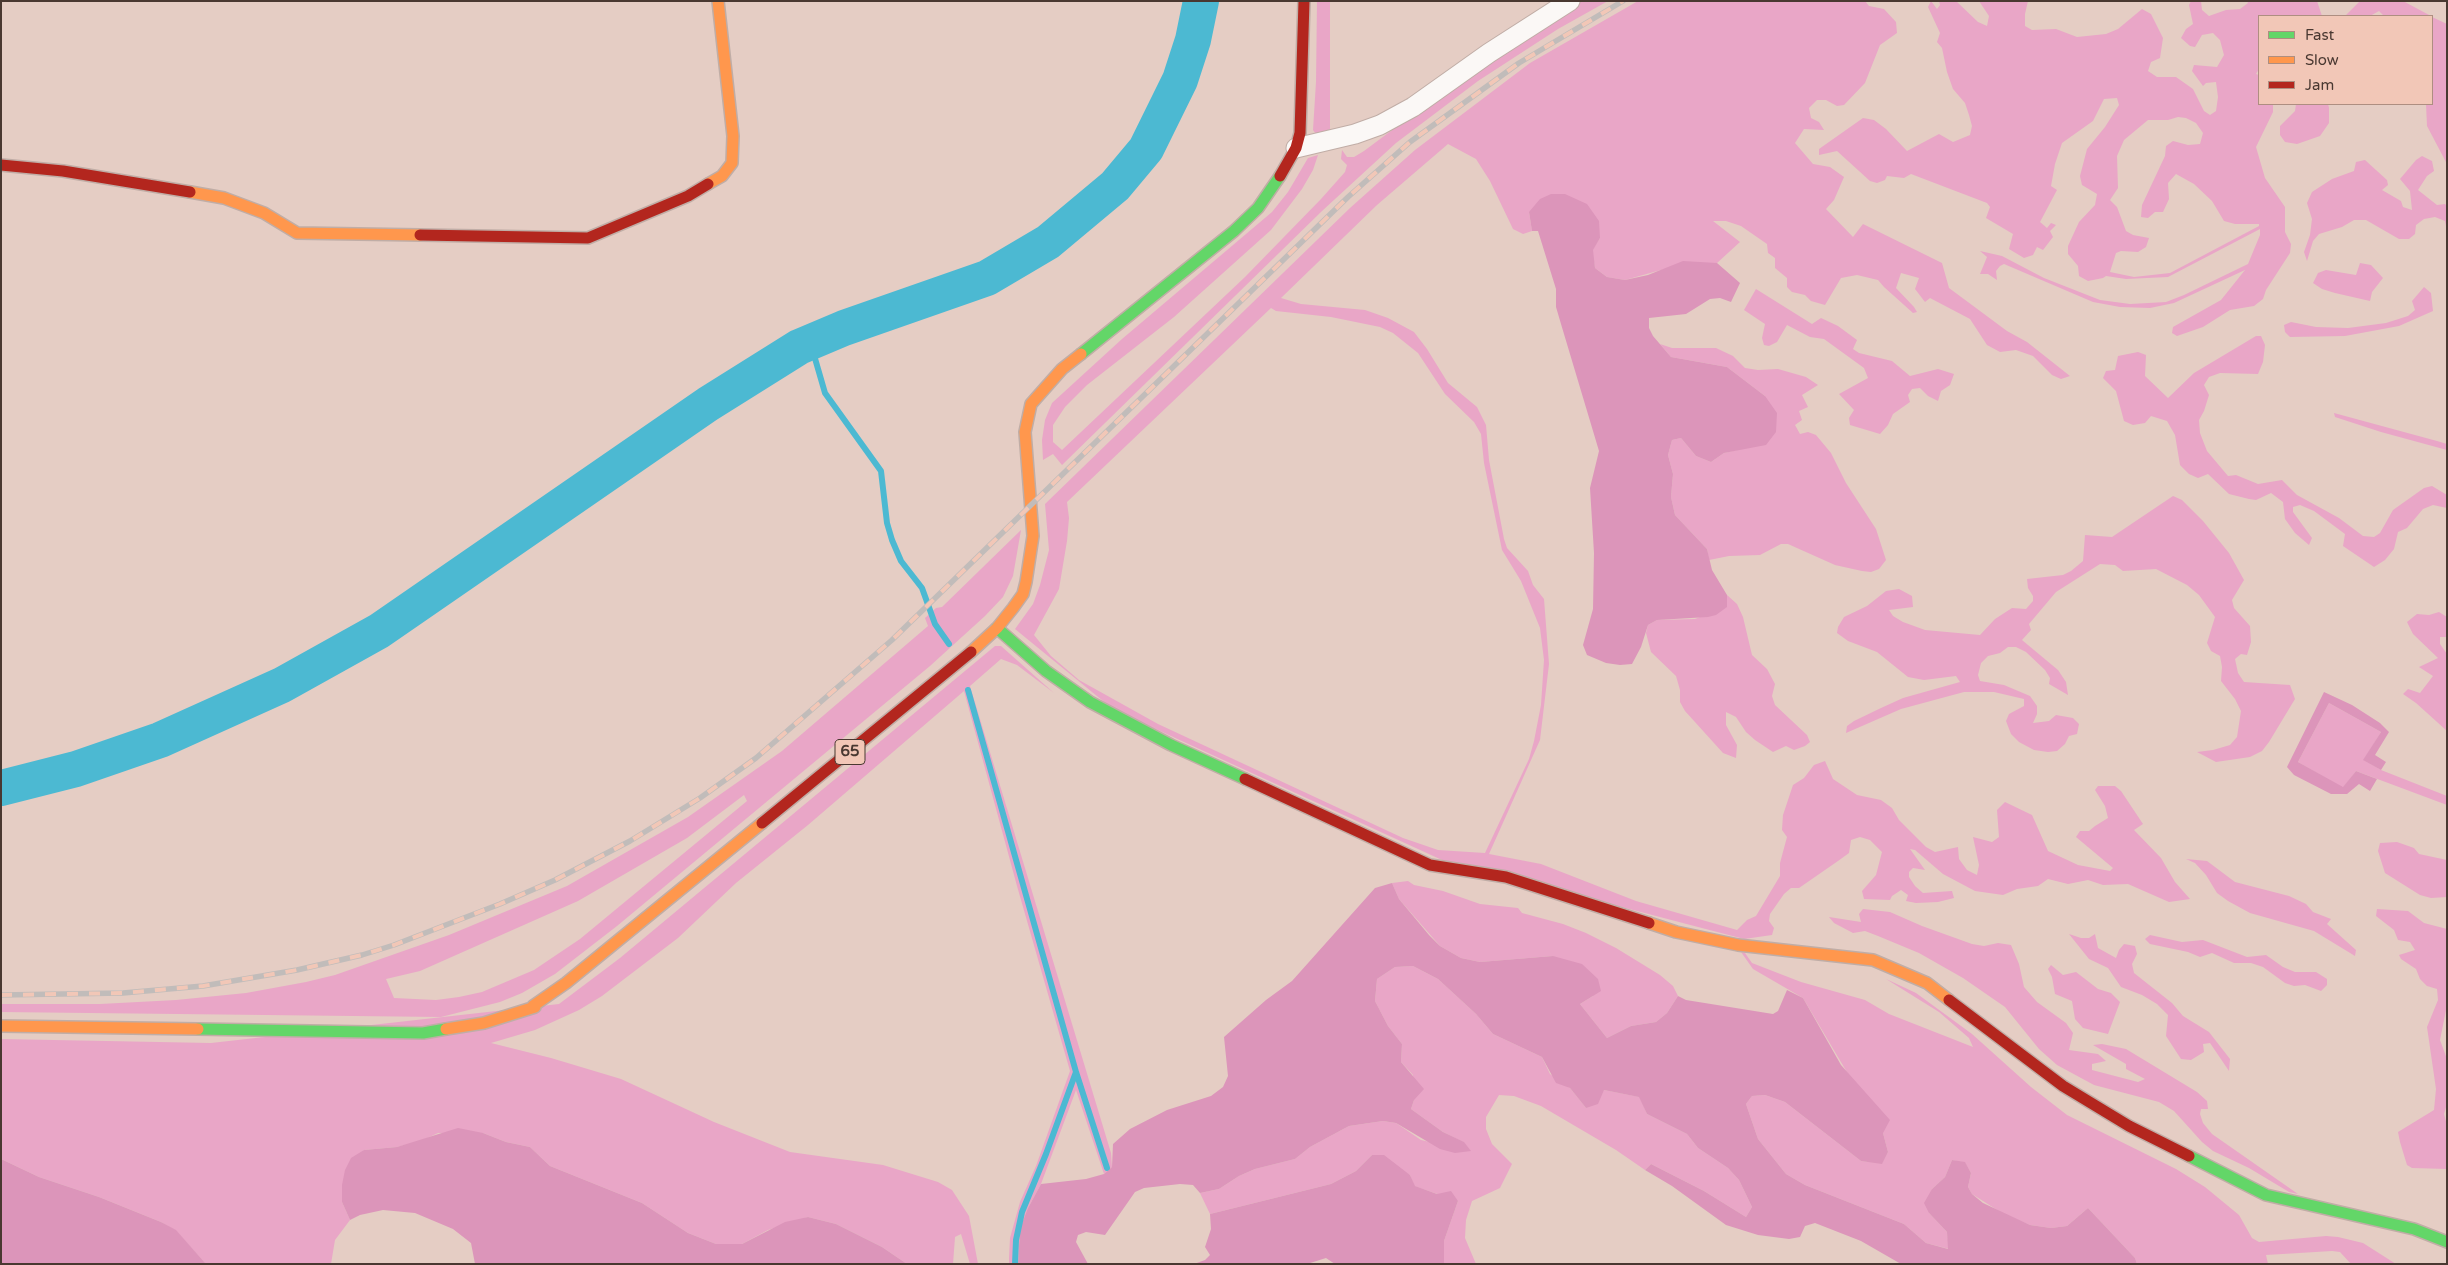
<!DOCTYPE html>
<style>
body{margin:0}
#map{position:relative;width:2448px;height:1265px;overflow:hidden;background:#e5cdc4;font-family:"Varela Round",sans-serif}
canvas{display:block}
.frame{position:absolute;inset:0;border:2px solid #493831;pointer-events:none}
.legend{position:absolute;left:2258px;top:15px;width:175px;height:90px;box-sizing:border-box;background:#f2c7b7;border:1px solid #ae8e81;margin:0;padding:6px 9px;list-style:none;font-size:15px;color:#493831}
.legend li{display:flex;align-items:center;gap:10px;height:25px}
.legend b{width:25px;border:1px solid #ae8e81}
</style>
<div id="map">
<canvas width="2448" height="1265"></canvas>
<div class="frame"></div>
<ul class="legend">
<li><b style="height:6px;background:#63d668"></b>Fast</li>
<li><b style="height:6px;background:#ff974d"></b>Slow</li>
<li><b style="height:6px;background:#b3261e"></b>Jam</li>
</ul>
</div>
<script>
const g = document.querySelector('canvas').getContext('2d');
g.lineJoin = 'round';
function fillPath(path, color) { g.fillStyle = color; g.fill(path, 'evenodd'); }
const toPath = rows => new Path2D(rows.map(r => 'M' + r).join(''));
function strokePath(path, color, width, dash) { g.strokeStyle = color; g.lineWidth = width; g.lineCap = dash ? 'butt' : 'round'; g.setLineDash(dash || []); g.stroke(path); }
function drawText(font, color, halo, rows, align = 'center') {
  g.font = font + ' "Varela Round",sans-serif'; g.lineWidth = 4; g.setLineDash([]); g.textBaseline = 'middle'; g.strokeStyle = halo; g.fillStyle = color; for (const [text, x, y, turn = 0] of rows) {
    g.save(); g.translate(x, y); g.rotate((+turn || 0) * Math.PI / 180); g.textAlign = isNaN(turn) ? turn : align; if (halo) g.strokeText(text, 0, 0); g.fillText(text, 0, 0); g.restore();
  }
}
fillPath(toPath([
 [1317,1,1330,1,1330,135,1316,134,1313,130,1316,82],
 [1582,1,1608,1,1558,29,1478,81,1396,143,1322,211,1062,465,1053,454,1043,460,1042,440,1045,420,1052,403,1122,339,1272,212,1288,192,1308,158,1318,155,1313,170,1302,189,1271,230,1174,317,1087,385,1065,407,1053,425,1053,442,1062,450,1245,277,1321,199,1345,172,1347,165,1341,159,1342,150,1347,157,1354,157,1364,151,1423,107],
 [1638,1,1865,1,1869,6,1884,9,1896,22,1897,33,1880,45,1865,83,1844,105,1837,106,1826,100,1817,100,1809,108,1811,118,1819,122,1824,130,1804,129,1795,143,1813,164,1830,167,1844,177,1834,200,1826,209,1853,237,1863,224,1942,263,1949,288,2007,331,2027,342,2070,376,2061,379,2052,375,2033,356,2016,350,2000,352,1987,345,1970,319,1930,298,1925,302,1915,289,1919,278,1901,273,1896,288,1914,307,1917,312,1913,313,1884,287,1878,280,1857,275,1841,278,1825,305,1811,301,1805,295,1792,292,1787,287,1787,278,1775,268,1775,258,1768,253,1767,244,1741,226,1726,221,1713,221,1740,242,1717,263,1700,263,1661,270,1625,280,1607,277,1595,268,1592,250,1600,238,1529,212,1532,231,1523,234,1513,229,1490,181,1476,159,1448,144,1377,205,1281,298,1301,304,1365,310,1388,318,1414,332,1427,349,1448,383,1477,407,1486,425,1489,460,1504,539,1507,548,1528,571,1533,585,1544,599,1549,664,1540,740,1489,854,1541,864,1636,901,1737,930,1747,920,1756,916,1780,876,1780,863,1787,837,1782,830,1783,815,1793,785,1804,778,1814,765,1825,761,1833,779,1857,795,1881,800,1892,808,1899,820,1926,847,1935,852,1958,847,1959,859,1967,870,1977,875,1979,865,1973,837,1992,842,1999,837,1997,810,2005,802,2032,815,2048,851,2078,865,2110,871,2113,868,2076,837,2080,831,2089,831,2095,826,2108,818,2105,806,2095,790,2098,786,2115,786,2121,791,2143,824,2134,830,2161,858,2175,882,2190,899,2169,902,2128,884,2103,885,2088,880,2068,884,2048,879,2038,886,2017,889,2003,895,1975,891,1943,874,1915,850,1910,849,1925,870,1913,868,1909,872,1909,877,1915,886,1923,893,1952,891,1954,898,1938,902,1916,903,1906,901,1908,895,1901,890,1892,896,1890,900,1864,899,1862,891,1876,875,1882,852,1870,840,1860,837,1851,840,1849,853,1838,861,1799,888,1791,888,1784,894,1770,914,1769,921,1774,928,1772,935,1744,939,1442,860,1114,710,1015,629,1033,604,1040,585,1049,550,1045,504,1350,208,1415,150,1530,63],
 [1271,308,1276,311,1331,317,1380,327,1393,333,1418,353,1445,394,1474,422,1481,434,1484,463,1502,550,1521,581,1540,628,1544,660,1541,705,1534,741,1529,759,1485,853,1438,850,1403,838,1158,724,1079,680,1051,656,1034,635,1059,589,1067,541,1069,518,1067,502],
 [1931,1,1937,9,1940,5,1939,1,1956,1,1978,22,1987,26,1989,16,1979,1,2028,1,2025,14,2025,26,2032,30,2056,29,2077,37,2106,34,2118,29,2142,9,2151,14,2163,38,2160,58,2151,62,2148,71,2157,77,2176,77,2193,89,2204,111,2210,115,2216,111,2218,97,2216,82,2206,83,2203,86,2192,71,2194,65,2217,67,2224,55,2220,40,2213,33,2202,35,2195,47,2190,46,2181,38,2186,29,2193,24,2189,5,2191,1,2201,1,2202,10,2209,16,2226,10,2240,9,2248,3,2247,1,2317,1,2322,16,2259,16,2259,69,2256,74,2259,75,2259,104,2273,104,2273,112,2256,147,2265,178,2285,207,2285,232,2291,244,2290,253,2266,290,2263,299,2254,306,2230,310,2203,327,2177,336,2172,333,2173,327,2221,300,2245,270,2174,303,2150,308,2120,307,2093,302,2004,264,2000,266,1996,271,1997,280,1988,274,1980,274,1987,257,1980,251,2002,256,2044,278,2100,300,2130,304,2166,302,2184,295,2248,264,2260,235,2260,229,2168,277,2126,279,2106,276,2103,278,2088,281,2079,276,2078,266,2068,254,2068,246,2079,222,2095,205,2097,194,2082,185,2080,176,2087,149,2105,127,2119,105,2117,98,2104,99,2093,121,2062,143,2055,164,2051,186,2057,190,2040,222,2047,228,2051,223,2056,225,2050,231,2053,237,2043,250,2037,247,2033,255,2024,258,2009,249,2013,234,1986,218,1990,207,1987,203,1911,174,1904,178,1887,176,1885,180,1877,183,1870,181,1837,151,1819,155,1819,149,1863,118,1874,120,1886,129,1907,151,1939,134,1953,142,1970,135,1972,126,1969,115,1965,103,1953,89,1947,72,1942,48,1937,42,1940,33,1928,7],
 [2178,117,2186,118,2196,123,2203,133,2200,144,2188,145,2173,141,2166,146,2165,156,2142,205,2141,217,2148,218,2155,212,2163,212,2169,199,2168,183,2176,174,2194,184,2212,201,2224,221,2235,224,2259,224,2259,226,2170,273,2134,277,2110,272,2116,253,2121,251,2138,252,2146,247,2149,238,2133,235,2126,231,2117,207,2110,200,2118,188,2117,156,2124,140,2148,120,2168,120],
 [2360,1,2403,1,2431,16,2384,16,2379,11,2370,16,2345,16],
 [2432,17,2447,24,2447,164,2427,126,2426,104,2432,104],
 [2296,104,2328,104,2329,108,2329,123,2320,136,2297,144,2285,142,2280,135,2280,126,2295,111],
 [2422,156,2432,161,2434,171,2427,176,2418,190,2437,205,2445,204,2447,206,2447,231,2445,221,2435,217,2424,219,2416,225,2415,234,2409,239,2399,239,2366,220,2354,220,2342,227,2319,234,2313,241,2307,261,2304,252,2310,235,2312,219,2307,203,2312,192,2332,179,2354,171,2356,162,2365,160,2387,180,2388,185,2382,190,2401,201,2403,207,2412,210,2410,191,2400,179,2416,160],
 [2360,263,2371,265,2383,278,2372,292,2370,301,2335,293,2322,289,2313,283,2318,273,2326,270,2356,275],
 [2424,287,2431,293,2433,311,2399,326,2345,336,2290,337,2285,332,2284,325,2291,322,2316,327,2348,328,2386,323,2408,316,2415,310,2412,301],
 [1756,289,1812,324,1821,318,1838,326,1857,340,1853,349,1859,353,1892,361,1910,376,1938,369,1954,374,1950,385,1941,391,1938,401,1928,396,1920,388,1912,389,1908,395,1910,402,1893,414,1888,425,1880,434,1850,425,1849,418,1854,410,1839,394,1868,378,1864,368,1824,339,1810,337,1787,325,1777,342,1769,346,1764,345,1762,338,1765,324,1744,310],
 [2256,336,2261,336,2265,345,2263,362,2258,374,2220,373,2209,377,2204,385,2209,395,2204,411,2199,420,2200,433,2207,451,2228,476,2236,475,2258,484,2282,480,2297,495,2339,518,2363,536,2374,537,2380,533,2393,510,2424,488,2432,486,2447,495,2447,508,2433,505,2423,509,2407,528,2398,532,2394,549,2385,560,2374,567,2343,546,2345,534,2314,511,2300,505,2293,507,2293,512,2312,538,2309,545,2295,533,2285,519,2283,502,2271,493,2256,500,2249,499,2229,494,2208,474,2198,478,2189,474,2180,465,2175,435,2167,421,2151,416,2145,423,2133,425,2124,421,2116,391,2103,378,2106,371,2115,370,2118,356,2138,352,2146,355,2145,376,2168,398,2194,373],
 [1660,344,1672,348,1716,348,1733,356,1745,368,1758,370,1778,369,1806,377,1818,385,1802,395,1808,407,1799,411,1802,420,1795,425,1800,434,1808,432,1816,435,1831,453,1846,483,1876,529,1886,560,1879,569,1871,572,1862,571,1835,565,1788,544,1781,544,1760,555,1729,556,1709,560,1707,549,1675,515,1671,497,1673,474,1668,455,1672,440,1681,438,1696,456,1711,462,1724,453,1737,450,1765,396,1727,367,1671,357],
 [2334,413,2437,441,2447,444,2447,450,2381,432,2335,417],
 [2173,496,2182,500,2203,521,2229,553,2244,580,2232,600,2234,608,2250,626,2251,642,2247,655,2241,654,2235,659,2238,673,2244,682,2290,685,2295,699,2269,742,2262,751,2250,757,2216,762,2197,752,2213,750,2230,745,2237,737,2241,711,2235,699,2221,681,2222,667,2220,656,2211,651,2207,643,2215,617,2199,595,2187,585,2156,569,2123,571,2115,565,2100,564,2056,592,2029,624,2031,630,2022,640,2058,670,2066,682,2068,695,2049,684,2050,678,2045,670,2026,652,2016,647,2008,647,2000,653,1988,656,1981,663,1978,675,1980,681,2004,685,2030,696,2037,706,2037,714,2033,723,2049,721,2056,715,2073,718,2079,724,2077,734,2069,736,2065,744,2057,751,2048,752,2034,750,2019,742,2011,734,2006,721,2009,714,2024,706,2024,699,1994,692,1964,692,1901,709,1846,733,1847,726,1854,721,1881,708,1903,698,1960,682,1956,676,1924,680,1908,677,1877,652,1848,641,1837,633,1838,627,1844,617,1867,606,1886,591,1899,589,1912,596,1913,607,1889,610,1893,616,1903,622,1925,630,1980,635,1995,619,2012,608,2026,609,2033,601,2033,596,2028,588,2027,579,2063,575,2071,571,2083,561,2085,535,2112,537],
 [1021,530,1013,576,1003,597,985,616,930,666,617,926,555,974,522,993,500,1002,441,1017,1,1012,1,1004,100,1004,176,1000,246,993,306,982,335,975,449,935,567,886,688,817,782,751,928,626,925,618,936,608,942,607],
 [744,795,747,801,580,939,534,970,482,992,459,997,436,1000,394,998,386,979,420,971,578,901,687,838],
 [1727,595,1737,604,1743,617,1752,655,1767,669,1775,684,1772,696,1775,705,1807,735,1810,742,1805,746,1794,750,1786,746,1773,752,1755,740,1746,732,1736,717,1726,712,1726,725,1737,745,1736,758,1723,753,1685,711,1680,702,1680,690,1676,676,1651,652,1646,633,1648,625,1657,620,1695,619,1726,607],
 [2439,612,2447,617,2447,637,2440,637,2440,644,2447,654,2447,731,2416,703,2403,694,2408,689,2420,693,2433,676,2419,667,2438,658,2413,634,2407,622,2417,614,2429,615],
 [995,646,1001,646,1054,693,1017,665,1001,659,970,686,1111,1153,1112,1167,1104,1174,1076,1090,1041,1184,1028,1208,1020,1228,1018,1264,1009,1264,1009,1258,1010,1238,1020,1202,1036,1166,1070,1071,1017,886,964,691,808,825,736,883,678,938,602,996,579,1010,535,1030,491,1043,551,1058,621,1079,714,1122,790,1152,883,1165,938,1182,952,1190,969,1216,978,1264,970,1264,961,1234,955,1237,953,1264,907,1264,882,1247,836,1224,808,1217,768,1230,742,1244,716,1244,688,1233,642,1203,550,1166,530,1147,506,1142,483,1133,438,1133,421,1141,397,1147,364,1150,342,1202,350,1220,335,1240,331,1264,206,1264,176,1231,161,1222,99,1197,39,1177,1,1159,1,1039,211,1043,559,1004,620,958],
 [2329,703,2381,732,2364,760,2381,770,2447,796,2447,805,2356,771,2343,788,2298,762],
 [2397,842,2414,848,2419,854,2447,860,2447,897,2431,898,2420,895,2385,873,2378,851,2380,843],
 [2186,859,2207,861,2235,882,2289,896,2306,904,2313,912,2331,919,2327,924,2356,950,2355,956,2314,931,2250,913,2228,901,2217,893,2206,875,2195,863],
 [1408,881,1414,885,1443,891,1480,904,1518,908,1522,913,1563,924,1586,933,1616,948,1660,975,1673,986,1678,996,1667,1013,1656,1022,1631,1026,1607,1038,1580,1004,1593,996,1553,956,1480,962,1461,958,1440,946,1399,899,1392,883],
 [1863,909,1890,912,1922,926,1972,944,1984,946,1998,943,2011,945,2019,964,2024,987,2037,1002,2066,1023,2073,1033,2069,1050,2098,1054,2106,1061,2092,1064,2092,1070,2138,1082,2145,1079,2126,1069,2126,1064,2093,1045,2102,1044,2126,1049,2197,1092,2207,1101,2208,1109,2201,1109,2200,1114,2203,1123,2212,1134,2298,1194,2289,1192,2249,1168,2213,1151,2202,1142,2174,1111,2159,1102,2094,1085,2057,1065,2039,1049,2005,1007,1963,978,1919,953,1878,936,1865,931,1853,933,1834,923,1829,917,1861,922,1859,914],
 [2377,909,2408,911,2424,923,2447,929,2446,1010,2440,1040,2447,1059,2447,1104,2444,1114,2447,1125,2447,1169,2412,1168,2407,1165,2400,1142,2398,1132,2434,1110,2436,1089,2427,1027,2438,1000,2437,989,2427,986,2420,979,2416,969,2401,959,2399,955,2415,950,2410,942,2398,940,2394,930,2376,916],
 [2069,934,2081,938,2089,938,2095,934,2098,948,2116,958,2119,950,2124,944,2135,946,2137,954,2132,964,2134,973,2172,1003,2183,1016,2209,1032,2230,1059,2229,1071,2210,1043,2203,1044,2204,1052,2191,1060,2181,1059,2166,1036,2168,1015,2157,1004,2142,995,2121,987,2108,968,2089,959],
 [2150,935,2182,942,2203,940,2247,957,2266,955,2283,967,2295,972,2316,972,2327,979,2327,985,2321,991,2305,985,2294,986,2285,983,2263,967,2251,963,2234,963,2212,953,2200,957,2188,952,2150,944,2145,939],
 [1741,952,1745,953,1752,963,1801,982,1865,1000,1889,1014,1973,1047,1969,1038,1939,1012,1886,979,1916,993,1972,1034,2031,1087,2067,1115,2176,1169,2205,1187,2239,1215,2252,1238,2259,1242,2326,1236,2338,1237,2363,1243,2396,1264,2351,1264,2340,1252,2332,1251,2266,1255,2268,1264,2137,1264,2135,1258,2088,1208,2067,1226,2051,1228,2030,1225,2005,1215,1972,1194,1968,1187,1971,1173,1965,1163,1952,1160,1945,1177,1932,1189,1929,1213,1947,1232,1949,1249,1926,1243,1904,1224,1805,1185,1786,1174,1758,1139,1746,1104,1752,1096,1765,1095,1785,1102,1861,1161,1882,1163,1888,1152,1883,1133,1803,998,1753,969],
 [2051,965,2063,975,2076,972,2098,989,2111,993,2120,1002,2108,1034,2083,1028,2075,1019,2072,1001,2055,994,2052,977,2048,969],
 [1413,966,1438,979,1476,1014,1493,1034,1542,1057,1550,1074,1570,1088,1586,1108,1604,1090,1640,1097,1647,1114,1687,1134,1698,1148,1728,1168,1739,1180,1752,1207,1746,1217,1704,1191,1651,1164,1645,1170,1616,1150,1541,1106,1514,1096,1499,1095,1486,1117,1486,1129,1492,1144,1512,1164,1500,1188,1472,1201,1466,1220,1465,1238,1476,1264,1444,1264,1444,1241,1458,1201,1414,1186,1410,1175,1372,1155,1356,1171,1331,1184,1210,1214,1200,1193,1219,1189,1239,1176,1255,1169,1295,1159,1310,1147,1349,1126,1383,1121,1396,1123,1421,1140,1470,1151,1463,1142,1443,1132,1411,1109,1414,1100,1413,1075,1401,1062,1402,1044,1388,1026,1375,1001,1377,979,1395,967]
]), '#e9a6c7');
fillPath(toPath([
 [1551,194,1565,194,1587,204,1599,221,1600,238,1593,250,1595,268,1607,277,1625,280,1648,275,1683,261,1717,263,1740,283,1731,302,1720,298,1710,299,1686,314,1649,318,1649,328,1653,336,1671,357,1727,367,1765,396,1777,413,1776,432,1766,445,1724,453,1711,462,1696,456,1681,438,1672,440,1668,455,1673,474,1671,497,1675,515,1707,549,1712,570,1727,595,1727,607,1716,615,1708,617,1657,620,1648,625,1641,647,1632,664,1620,665,1606,663,1587,655,1583,645,1593,609,1594,553,1590,488,1599,451,1561,324,1556,307,1556,289,1538,231,1532,231,1529,212,1540,199],
 [2324,692,2352,705,2380,723,2389,732,2375,755,2386,762,2381,770,2363,760,2381,732,2329,703,2298,762,2343,787,2356,771,2377,779,2370,791,2359,784,2347,794,2331,794,2294,775,2287,767],
 [1392,883,1399,899,1429,935,1440,946,1461,958,1480,962,1553,956,1582,964,1598,979,1601,991,1580,1004,1607,1038,1631,1026,1656,1022,1667,1013,1678,996,1686,1000,1773,1014,1778,1011,1787,990,1803,998,1841,1065,1890,1120,1883,1133,1888,1152,1882,1164,1861,1161,1785,1102,1765,1095,1752,1096,1746,1104,1758,1139,1786,1174,1805,1185,1904,1224,1926,1243,1948,1249,1947,1232,1929,1213,1924,1203,1932,1189,1945,1177,1952,1160,1965,1162,1971,1173,1968,1187,1972,1194,1983,1203,2030,1225,2051,1228,2067,1226,2088,1208,2135,1258,2137,1264,1901,1264,1861,1241,1815,1223,1805,1226,1800,1237,1789,1239,1758,1235,1726,1225,1672,1186,1645,1170,1651,1164,1704,1191,1746,1217,1752,1207,1739,1180,1728,1168,1698,1148,1687,1134,1647,1114,1639,1097,1604,1090,1598,1104,1586,1108,1570,1088,1556,1083,1542,1057,1493,1034,1476,1014,1438,979,1413,966,1395,967,1377,979,1375,1001,1388,1026,1402,1044,1401,1062,1424,1089,1414,1100,1411,1109,1443,1132,1464,1142,1471,1151,1455,1153,1440,1149,1396,1123,1383,1121,1349,1126,1310,1147,1295,1159,1255,1169,1239,1176,1219,1189,1200,1193,1193,1185,1180,1184,1144,1188,1135,1192,1105,1235,1086,1232,1078,1235,1076,1242,1088,1264,1018,1264,1020,1228,1028,1208,1041,1184,1086,1179,1104,1174,1112,1167,1113,1144,1130,1129,1167,1110,1211,1096,1223,1087,1228,1076,1224,1037,1266,1000,1292,981,1375,888],
 [458,1128,483,1133,506,1142,530,1147,550,1166,642,1203,688,1233,716,1244,742,1244,785,1222,808,1217,836,1224,882,1247,907,1264,475,1264,471,1243,453,1229,415,1213,383,1210,360,1215,350,1220,342,1202,342,1185,345,1170,351,1158,364,1150,397,1147],
 [1372,1155,1384,1155,1410,1175,1415,1186,1437,1194,1451,1191,1458,1201,1444,1241,1444,1264,1335,1264,1326,1258,1307,1264,1194,1264,1205,1260,1210,1255,1205,1247,1211,1229,1210,1214,1331,1184,1356,1171],
 [1,1159,39,1177,99,1197,161,1222,176,1230,206,1264,1,1264]
]), '#dc95ba');
strokePath(toPath([
 [799,347,814,355,825,393,881,471,887,523,892,540,901,561,922,588,935,624,949,644],
 [968,690,1076,1072,1107,1168],
 [1015,1264,1016,1240,1022,1212,1046,1154,1076,1072]
]), '#4cb9d2', 6);
strokePath(toPath([
 [1,788,76,769,160,740,282,685,379,631,708,404,799,347,844,328,987,278,1048,242,1115,186,1146,149,1180,80,1193,40,1201,1]
]), '#4cb9d2', 36);
const street = toPath([
 [1296,148,1355,134,1380,125,1413,107,1489,53,1570,1]
]);
const fast = toPath([
 [1081,354,1234,231,1258,208,1280,176],
 [997,628,1046,671,1090,702,1171,745,1245,779],
 [198,1029,423,1033,446,1029],
 [2189,1156,2266,1195,2414,1229,2447,1242]
]);
const slow = toPath([
 [708,184,722,176,732,163,733,136,718,1],
 [190,192,224,198,264,213,297,233,420,235],
 [971,652,997,628,1013,608,1023,594,1026,582,1033,536,1025,432,1031,404,1062,369,1081,354],
 [1649,923,1676,932,1738,945,1873,960,1927,983,1949,1000],
 [1,1026,198,1029],
 [446,1029,484,1023,535,1007,533,1006,566,983,762,823]
]);
const jam = toPath([
 [1,165,63,171,190,192],
 [1280,176,1296,148,1300,133,1304,1],
 [420,235,588,238,688,196,708,184],
 [1245,779,1430,865,1506,877,1649,923],
 [762,823,971,652],
 [1949,1000,2063,1086,2129,1126,2189,1156]
]);
strokePath(street, '#c0ada6', 21);
strokePath(fast, '#c0ada6', 14);
strokePath(slow, '#c0ada6', 14);
strokePath(jam, '#c0ada6', 14);
strokePath(street, '#fbf8f6', 19);
strokePath(fast, '#63d668', 11);
strokePath(slow, '#ff974d', 11);
strokePath(jam, '#b3261e', 11);
const rail = toPath([
 [1,995,123,993,203,986,297,970,362,955,394,945,500,904,555,880,630,841,700,798,756,758,892,640,1348,197,1410,142,1519,63,1623,1]
]);
strokePath(rail, '#c1bcba', 5.5);
strokePath(rail, '#f2c7b7', 4, [11]);
for (const [x, y, w] of [
 [850,752,30]
]) { const box = new Path2D(); box.roundRect(x - w / 2, y - 12.5, w, 25, 4); g.fillStyle = '#f2c7b7'; g.fill(box); strokePath(box, '#493831', 1); }
drawText('bold 15px', '#493831', null, [
 ["65",850,752]
]);
</script>
